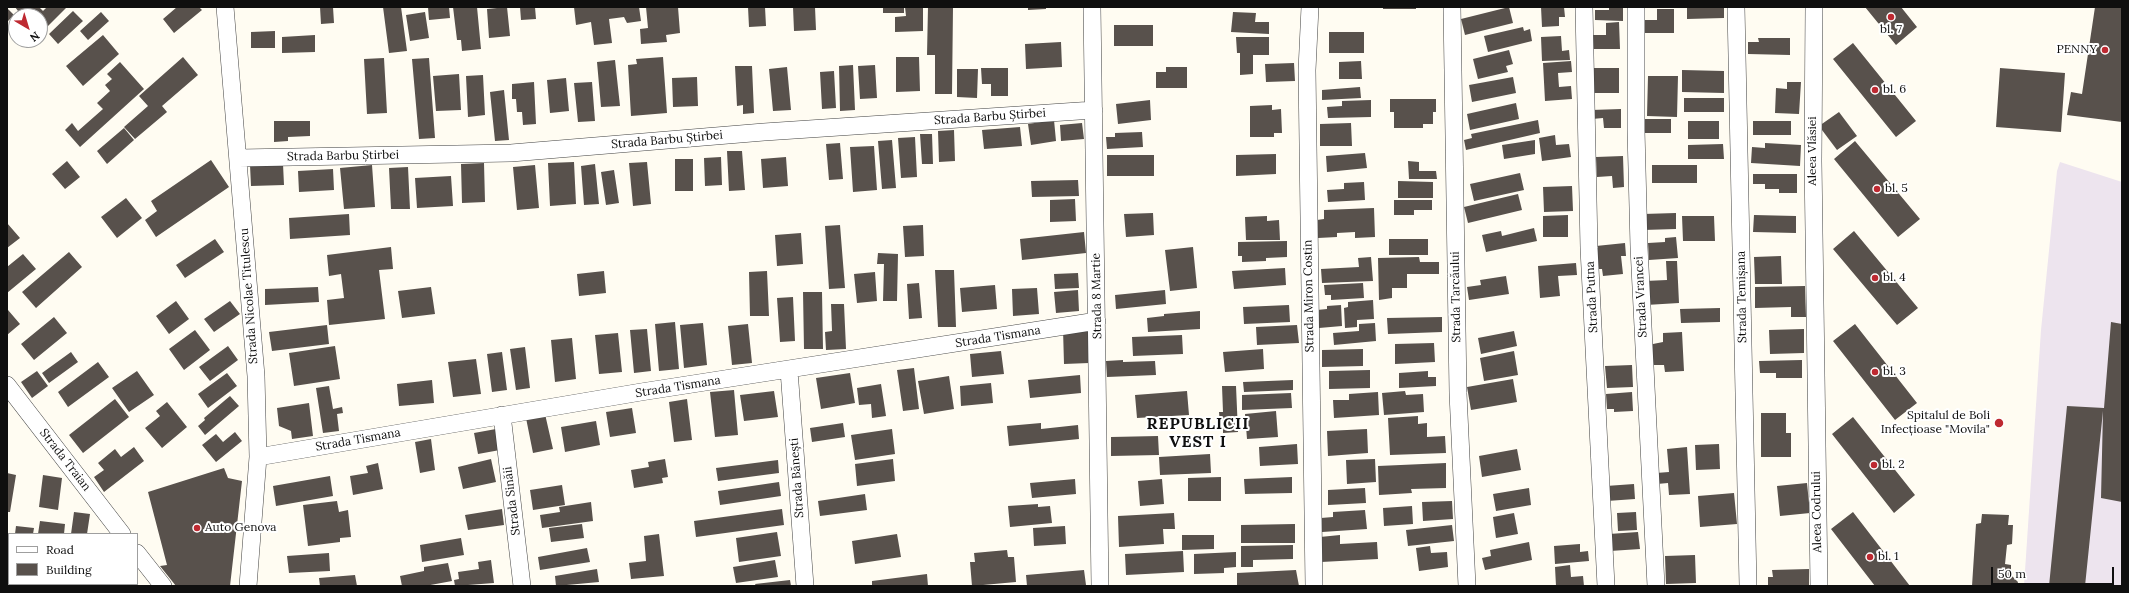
<!DOCTYPE html>
<meta charset="utf-8">
<style>
body{margin:0}
#map{position:relative;width:2129px;height:593px;overflow:hidden;background:#fffcf2;font-family:Lora,serif}
canvas{display:block}
.frame{position:absolute;inset:0;border:8px solid #0f0f0f;pointer-events:none}
.legend{position:absolute;left:8px;top:533px;width:130px;height:52px;box-sizing:border-box;background:#fff;border:1px solid #9f9f9f;margin:0;padding:5px 7px;list-style:none;font-size:12px;color:#0f0f0f}
.legend li{display:flex;align-items:center;gap:8px;height:20px}
.legend b{width:20px;border:1px solid #9f9f9f}
.north{position:absolute;left:8px;top:8px;width:40px;height:40px;box-sizing:border-box;background:#fff;border:1px solid #9f9f9f;border-radius:50%;rotate:142deg;font-size:11px;font-weight:700;line-height:16px;text-align:center;color:#0f0f0f}
.north::after{content:'';display:block;margin:auto;width:14px;height:18px;background:#be2931;clip-path:polygon(50% 0,100% 100%,50% 72%,0 100%)}
.scale{position:absolute;left:1991px;top:567px;width:123px;height:18px;box-sizing:border-box;border:2px solid #0f0f0f;border-top:0;padding-left:5px;font-size:12px;line-height:14px;white-space:nowrap;color:#0f0f0f;-webkit-text-stroke:3px #fff;paint-order:stroke}
</style>
<div id="map">
<canvas width="2129" height="593"></canvas>
<div class="frame"></div>
<ul class="legend">
<li><b style="height:5px;background:#fff"></b>Road</li>
<li><b style="height:11px;background:#58514c"></b>Building</li>
</ul>
<div class="north">N</div>
<div class="scale">50 m</div>
</div>
<script>
const g = document.querySelector('canvas').getContext('2d');
g.lineJoin = 'round';
function fillPath(path, color) { g.fillStyle = color; g.fill(path, 'evenodd'); }
const toPath = rows => new Path2D(rows.map(r => 'M' + r).join(''));
function strokePath(path, color, width, dash) { g.strokeStyle = color; g.lineWidth = width; g.lineCap = dash ? 'butt' : 'round'; g.setLineDash(dash || []); g.stroke(path); }
function drawText(font, color, halo, rows, align = 'center') {
  g.font = font + ' Lora,serif'; g.lineWidth = 4; g.setLineDash([]); g.textBaseline = 'middle'; g.strokeStyle = halo; g.fillStyle = color; for (const [text, x, y, turn = 0] of rows) {
    g.save(); g.translate(x, y); g.rotate((+turn || 0) * Math.PI / 180); g.textAlign = isNaN(turn) ? turn : align; if (halo) g.strokeText(text, 0, 0); g.fillText(text, 0, 0); g.restore();
  }
}
fillPath(toPath([
 [2060,162,2122,182,2122,586,2024,586,2041,330,2057,171]
]), '#ede4ee');
fillPath(toPath([
 [15,7,39,7,43,11,47,7,67,7,42,32,40,29,40,16,15,16,14,15,18,11],
 [177,7,199,7,202,10,174,33,163,19],
 [320,7,333,7,334,23,321,24],
 [383,7,401,7,407,51,389,53],
 [428,7,449,7,450,18,429,20],
 [453,7,477,7,481,49,462,51,461,40,457,40],
 [507,7,510,36,489,38,487,9],
 [520,7,535,7,536,19,521,20],
 [574,7,639,7,641,21,627,23,624,17,609,19,612,43,594,45,591,22,576,25],
 [646,7,678,7,680,33,666,35,667,42,641,44,640,29,648,28],
 [748,7,765,7,766,26,749,27],
 [793,7,815,7,816,30,794,31],
 [883,7,904,7,904,13,883,13],
 [905,7,923,7,923,31,895,32,895,17,906,16],
 [928,7,953,7,952,94,935,94,935,55,927,55],
 [1028,7,1046,7,1046,9,1028,10],
 [1383,7,1416,7,1416,9,1383,9],
 [1509,7,1513,23,1465,35,1461,19],
 [1541,7,1564,7,1565,17,1559,17,1559,26,1542,27],
 [1609,7,1623,7,1623,21,1595,20,1595,10,1609,10],
 [1687,7,1724,7,1724,18,1687,19],
 [1865,7,1901,7,1917,27,1896,45],
 [2095,7,2122,7,2122,122,2067,115,2071,92,2082,94],
 [7,8,14,15,7,22],
 [1657,9,1674,9,1674,33,1641,33,1641,20,1657,20],
 [73,11,83,21,58,44,49,34],
 [101,12,109,21,88,40,80,31],
 [425,12,429,38,410,41,406,15],
 [1233,12,1256,13,1255,22,1269,22,1269,34,1231,32],
 [1619,22,1620,49,1592,49,1592,35,1606,35,1606,23],
 [1114,25,1153,25,1153,46,1114,46],
 [1523,27,1524,31,1530,29,1532,41,1488,52,1484,36],
 [275,31,275,48,251,48,251,32],
 [1329,32,1364,32,1364,53,1329,53],
 [103,35,119,54,83,86,66,66],
 [315,35,315,52,282,53,282,37],
 [1561,36,1562,51,1569,50,1570,60,1542,61,1541,37],
 [1236,37,1269,37,1269,55,1253,55,1253,74,1240,75,1240,53,1237,53],
 [1758,38,1790,38,1790,55,1748,54,1748,42,1759,42],
 [1061,42,1062,67,1026,69,1025,44],
 [1853,43,1916,121,1896,137,1833,59],
 [1509,50,1513,64,1506,66,1508,72,1478,79,1473,59],
 [183,57,198,75,162,106,167,112,135,139,124,127,148,106,139,96],
 [663,57,667,113,631,116,628,65,637,64,636,59],
 [896,57,919,57,920,91,896,92],
 [384,58,387,113,367,114,364,59],
 [429,58,435,138,419,139,412,59],
 [615,60,620,106,601,107,597,62],
 [1361,61,1362,79,1339,79,1339,62],
 [1571,61,1572,72,1558,73,1559,87,1571,86,1572,99,1545,101,1543,63],
 [120,62,144,89,80,147,65,130,72,123,78,131,103,109,97,103,110,91,105,85,112,79,107,74],
 [1294,63,1295,81,1266,82,1265,64],
 [853,65,855,110,840,111,839,66],
 [875,65,877,98,860,99,858,66],
 [735,66,752,66,754,113,743,114,743,105,737,106],
 [787,67,791,110,773,111,769,69],
 [1166,67,1187,67,1187,88,1156,88,1156,72,1166,72],
 [981,68,1008,68,1008,96,991,96,991,84,982,84],
 [1591,68,1619,68,1619,93,1590,93],
 [2000,68,2065,73,2061,132,1996,127],
 [957,69,978,69,977,98,957,97],
 [1682,70,1724,71,1724,93,1682,92],
 [834,71,836,108,822,109,820,72],
 [459,74,461,110,436,111,433,76],
 [483,75,485,115,468,117,466,76],
 [1648,76,1678,76,1677,117,1647,116],
 [697,77,698,106,673,107,672,78],
 [1513,77,1516,93,1472,102,1469,85],
 [566,78,569,111,550,113,547,80],
 [534,82,536,124,523,125,522,112,517,112,516,99,512,99,512,84],
 [592,82,595,121,578,122,574,83],
 [1787,82,1801,82,1799,114,1775,113,1776,88,1787,89],
 [1360,87,1361,98,1322,100,1322,90],
 [504,90,509,140,495,141,490,92],
 [1684,98,1724,98,1724,112,1684,112],
 [1390,99,1436,99,1436,112,1433,112,1433,124,1423,124,1423,128,1394,128,1394,112,1390,112],
 [1150,100,1151,120,1118,124,1116,104],
 [1371,100,1371,117,1328,118,1327,107,1342,106,1342,101],
 [1516,103,1519,119,1470,130,1467,114],
 [1272,105,1272,110,1281,109,1282,133,1274,133,1274,137,1250,137,1250,106],
 [1621,109,1621,128,1604,128,1603,118,1592,119,1591,110],
 [1839,112,1857,136,1837,150,1819,126],
 [1641,119,1671,119,1671,133,1641,133],
 [1054,120,1056,141,1031,145,1028,124],
 [1538,120,1540,133,1466,150,1464,140,1472,138,1471,134],
 [274,121,310,121,310,136,288,137,288,141,274,142],
 [1688,121,1719,121,1719,139,1688,139],
 [1753,121,1791,121,1791,135,1753,135],
 [1082,123,1084,139,1061,141,1060,125],
 [1351,123,1352,146,1320,146,1320,124],
 [1020,127,1022,146,984,149,982,130],
 [124,128,134,140,107,164,97,151],
 [954,130,955,161,939,162,938,131],
 [1142,132,1143,147,1107,149,1106,137,1115,137,1115,133],
 [920,134,932,134,933,164,922,164],
 [1555,135,1556,145,1569,144,1571,157,1542,161,1539,138],
 [915,137,917,177,901,178,898,138],
 [892,140,896,188,882,189,878,141],
 [1535,140,1535,154,1504,159,1502,145],
 [1855,141,1920,219,1898,237,1834,159],
 [840,143,843,179,829,180,826,144],
 [1765,143,1801,145,1800,166,1751,163,1752,147,1765,148],
 [1723,144,1724,159,1688,159,1688,145],
 [874,146,877,190,853,192,850,147],
 [727,151,742,151,745,190,729,191],
 [1365,153,1367,168,1327,172,1326,156],
 [1276,154,1276,174,1236,176,1236,155],
 [1107,155,1154,155,1154,176,1107,176],
 [1623,156,1624,187,1613,188,1612,176,1597,177,1596,157],
 [721,157,722,185,705,186,704,158],
 [786,157,788,186,763,188,761,159],
 [675,159,693,159,693,191,675,191],
 [211,160,229,187,156,237,145,220,157,211,151,201],
 [67,161,80,177,65,189,52,174],
 [1408,161,1419,162,1419,171,1436,171,1437,179,1409,179],
 [574,162,576,204,550,206,548,163],
 [647,162,651,204,633,206,629,163],
 [484,163,485,202,462,203,461,164],
 [283,164,284,185,251,186,250,165],
 [595,164,599,204,584,205,581,166],
 [372,165,375,207,344,209,340,168],
 [535,165,539,208,517,210,513,167],
 [1652,165,1697,165,1697,183,1652,183],
 [408,167,410,209,391,209,389,168],
 [333,169,334,190,299,192,298,171],
 [614,170,619,203,606,205,601,172],
 [1520,173,1524,190,1474,201,1470,184],
 [1753,174,1797,174,1797,193,1779,193,1779,189,1765,189,1765,184,1753,184],
 [451,176,453,206,417,208,415,178],
 [1078,180,1079,196,1032,197,1031,181],
 [1398,181,1433,182,1433,198,1398,198],
 [1364,182,1365,200,1328,202,1327,190,1344,189,1344,183],
 [1572,186,1573,211,1544,212,1543,187],
 [1518,194,1522,210,1468,223,1464,207],
 [126,198,142,218,117,238,101,217],
 [1075,199,1076,221,1050,222,1050,200],
 [1394,200,1432,200,1432,210,1414,210,1414,215,1394,215],
 [1374,208,1375,237,1355,238,1355,232,1337,233,1337,237,1318,238,1317,220,1324,219,1324,210],
 [1153,213,1154,235,1126,237,1124,214],
 [1676,213,1676,229,1643,230,1643,214],
 [349,214,350,235,290,239,289,218],
 [1568,215,1568,237,1543,237,1543,216],
 [1754,215,1796,216,1796,233,1753,232],
 [1267,216,1267,221,1279,220,1280,240,1246,240,1245,217],
 [1682,216,1714,216,1715,241,1683,241],
 [7,223,20,238,7,248],
 [840,225,845,288,829,289,825,226],
 [923,225,924,256,905,257,903,226],
 [1534,228,1537,241,1486,252,1482,235,1501,231,1502,236],
 [1854,231,1918,308,1897,325,1833,249],
 [1084,232,1086,253,1022,260,1020,239],
 [801,233,803,264,777,266,775,235],
 [1676,237,1678,258,1649,260,1648,243,1665,242,1665,238],
 [215,239,224,252,185,278,176,265],
 [1389,239,1428,239,1428,255,1389,255],
 [1287,241,1287,257,1266,258,1266,261,1242,262,1242,256,1238,256,1238,242],
 [1625,243,1626,256,1621,256,1623,274,1603,276,1602,269,1598,269,1596,246],
 [391,247,393,269,379,270,385,319,329,325,327,300,344,298,341,274,329,276,327,255],
 [1193,247,1197,288,1170,291,1165,250],
 [69,252,82,267,36,308,22,292],
 [878,253,898,254,897,301,883,301,884,264,877,264],
 [23,254,36,269,7,293,7,267],
 [1781,256,1782,284,1755,284,1754,257],
 [1371,257,1373,281,1322,283,1321,269,1359,267,1358,258],
 [1419,257,1420,262,1439,262,1439,274,1407,274,1407,288,1392,288,1392,298,1379,300,1378,258],
 [1666,261,1677,261,1679,303,1646,305,1645,281,1667,280],
 [1576,263,1577,275,1558,276,1560,296,1540,298,1538,266],
 [1285,268,1286,285,1234,289,1232,271],
 [935,270,954,270,956,327,938,327],
 [604,271,606,293,579,296,577,274],
 [767,271,769,316,750,316,749,272],
 [875,272,877,301,857,303,854,274],
 [1078,273,1079,288,1055,289,1054,274],
 [1506,276,1509,294,1469,300,1467,287,1481,285,1480,280],
 [919,283,922,318,909,319,907,284],
 [1363,283,1364,298,1331,300,1331,295,1325,295,1324,285],
 [995,285,997,309,962,312,960,288],
 [1805,286,1806,317,1791,317,1791,307,1755,308,1755,287],
 [318,287,319,302,265,305,265,289],
 [431,287,435,314,402,318,398,291],
 [1037,288,1039,314,1013,316,1012,289],
 [1078,290,1079,311,1056,313,1054,292],
 [1165,290,1166,304,1116,309,1115,295],
 [803,292,822,292,823,349,804,349],
 [793,297,795,341,780,342,777,298],
 [1373,300,1374,319,1357,320,1357,327,1345,328,1344,308,1348,307,1348,302],
 [176,301,189,319,169,334,156,316],
 [230,301,240,314,214,332,204,319],
 [831,304,844,304,846,349,826,350,825,332,832,331],
 [1289,305,1290,322,1244,324,1243,307],
 [1341,305,1342,326,1319,328,1317,310,1327,309,1327,306],
 [1720,308,1720,322,1681,323,1680,309],
 [8,310,20,324,7,335,7,311],
 [1200,311,1200,329,1148,332,1147,318,1164,316,1164,314],
 [54,317,67,333,34,360,21,344],
 [1442,317,1442,332,1388,334,1387,318],
 [675,322,679,369,659,371,655,324],
 [2111,322,2122,324,2122,502,2101,498,2103,411,2085,586,2049,586,2067,406,2104,408],
 [703,323,707,365,684,368,680,325],
 [1375,323,1376,341,1334,345,1333,333,1359,331,1359,324],
 [748,324,752,363,732,365,728,326],
 [1855,324,1917,403,1895,420,1833,341],
 [327,325,329,344,272,351,269,332],
 [1297,325,1299,343,1257,345,1256,327],
 [647,329,651,371,634,373,630,330],
 [1063,329,1088,329,1089,363,1064,364],
 [1804,329,1804,353,1770,354,1769,330],
 [195,330,210,350,184,370,169,349],
 [1514,331,1517,346,1481,354,1478,338],
 [1682,332,1684,371,1665,372,1664,365,1649,365,1648,345,1663,342,1663,333],
 [618,333,622,372,599,374,595,335],
 [1182,335,1183,354,1133,356,1132,337],
 [572,338,576,379,555,382,551,340],
 [1434,343,1435,362,1395,364,1395,344],
 [228,346,238,360,210,381,199,367],
 [335,346,340,379,294,386,289,353],
 [525,347,530,388,516,390,510,349],
 [1263,349,1264,369,1225,372,1223,352],
 [1363,349,1363,366,1322,367,1322,350],
 [1001,351,1004,374,972,377,970,354],
 [1514,351,1518,375,1484,381,1480,358],
 [71,352,78,362,49,383,42,373],
 [502,352,507,390,492,392,487,354],
 [476,359,481,394,453,397,448,362],
 [1123,360,1123,362,1155,361,1156,375,1107,377,1106,361],
 [1802,360,1802,378,1776,378,1776,373,1760,373,1759,361],
 [98,362,109,377,68,407,58,392],
 [1632,365,1633,387,1607,388,1605,366],
 [914,368,919,409,903,411,897,370],
 [1370,370,1370,388,1329,389,1329,371],
 [37,371,48,386,32,398,21,382],
 [137,371,154,395,129,412,112,388],
 [1428,371,1428,377,1436,377,1436,386,1399,388,1399,373],
 [227,373,237,386,208,408,198,394],
 [850,373,855,403,821,409,816,378],
 [1080,375,1081,393,1030,398,1028,380],
 [949,376,954,409,924,414,918,381],
 [1513,379,1517,402,1471,410,1467,387],
 [432,380,434,403,399,406,397,384],
 [1293,380,1293,390,1244,392,1243,382],
 [991,383,993,403,961,406,960,386],
 [881,384,886,416,872,418,871,404,859,405,857,388],
 [329,386,333,409,342,407,343,413,337,414,339,431,323,433,316,388],
 [1222,386,1236,386,1238,432,1223,433,1223,424,1220,424,1219,412,1223,412],
 [734,390,738,435,715,437,710,392],
 [774,391,778,417,744,421,740,395],
 [1187,391,1189,415,1137,418,1135,395],
 [1405,391,1406,395,1423,394,1424,412,1384,415,1382,393],
 [1378,392,1379,415,1334,418,1333,400,1349,400,1349,394],
 [1632,392,1633,411,1614,412,1614,409,1607,409,1606,394],
 [1291,393,1292,408,1242,410,1242,395],
 [230,396,239,406,205,435,198,426,205,420,204,418],
 [115,399,129,417,83,453,69,435],
 [687,399,692,440,674,442,669,402],
 [167,402,187,427,162,448,145,428,160,416,156,411],
 [309,403,313,436,292,439,291,431,279,426,277,408],
 [632,408,636,433,610,437,606,412],
 [1276,411,1278,437,1247,439,1245,414],
 [1761,413,1786,413,1786,433,1791,433,1791,457,1761,457],
 [545,414,553,449,533,453,526,418],
 [1418,416,1418,424,1427,423,1427,437,1445,436,1446,453,1390,455,1388,418],
 [1853,417,1915,495,1894,513,1832,434],
 [596,421,600,445,565,452,561,427],
 [843,423,845,437,812,442,810,428],
 [1041,423,1041,429,1078,425,1079,439,1009,446,1007,426],
 [496,429,500,450,478,454,474,433],
 [892,429,895,454,855,460,851,435],
 [1367,429,1368,453,1328,456,1327,431],
 [235,432,242,441,216,462,202,445,216,434,223,442],
 [1158,436,1159,455,1111,456,1111,437],
 [431,439,435,470,420,473,415,442],
 [1297,444,1298,464,1260,466,1259,447],
 [1719,444,1720,469,1696,470,1695,445],
 [134,447,144,461,104,492,94,477,104,470,98,463,115,449,121,457],
 [1687,447,1690,494,1669,495,1668,483,1657,484,1656,473,1669,472,1667,449],
 [1517,449,1521,470,1482,477,1479,456],
 [1210,454,1211,473,1160,475,1159,457],
 [491,459,496,482,463,489,458,467],
 [665,459,668,477,662,478,663,483,634,488,631,470,649,467,648,462],
 [893,459,895,481,857,486,855,464],
 [1375,459,1376,482,1347,484,1346,460],
 [778,460,779,473,718,481,716,468],
 [378,463,383,489,353,495,350,476,368,473,366,466],
 [1446,463,1446,488,1411,489,1412,493,1379,495,1378,466],
 [224,468,228,478,242,481,230,586,176,586,160,566,167,565,148,492],
 [7,473,16,475,10,512,7,512],
 [43,475,62,478,58,510,39,507],
 [330,476,333,496,276,506,273,486],
 [1221,477,1221,501,1188,501,1188,478],
 [1292,477,1292,493,1245,494,1244,479],
 [1075,479,1076,494,1032,498,1030,483],
 [1162,479,1164,504,1140,506,1138,481],
 [779,482,781,496,720,505,718,491],
 [1807,483,1810,513,1780,516,1777,486],
 [1634,484,1635,499,1607,501,1606,486],
 [562,485,565,505,533,510,530,490],
 [1365,488,1366,503,1328,505,1328,490],
 [1529,488,1531,505,1496,511,1493,494],
 [1734,493,1737,524,1700,527,1698,496],
 [865,494,867,510,820,516,818,501],
 [337,501,339,512,348,510,351,537,340,538,340,542,308,546,303,505],
 [1452,501,1453,519,1423,521,1422,502],
 [591,502,593,521,542,528,540,515,560,512,559,507],
 [1038,504,1038,507,1050,506,1052,523,1010,527,1008,506],
 [1412,506,1413,524,1384,526,1383,508],
 [502,509,504,525,468,530,465,515],
 [782,509,784,525,696,537,694,521],
 [1365,510,1367,529,1322,532,1321,518,1333,517,1333,512],
 [74,512,90,514,87,534,71,534],
 [1636,512,1637,530,1618,531,1617,513],
 [1853,512,1910,586,1875,586,1831,529],
 [1174,513,1175,529,1163,529,1164,544,1119,547,1118,516],
 [1514,513,1518,534,1496,538,1493,517],
 [1982,514,2009,515,2008,525,2013,525,2012,544,2007,545,2005,564,2011,565,2011,575,2018,582,2017,586,1972,586,1976,524,1981,523],
 [40,521,65,524,64,534,38,534],
 [582,524,584,538,551,542,549,528],
 [1295,524,1295,543,1241,543,1241,525],
 [1452,525,1454,541,1408,546,1406,530],
 [16,526,34,528,33,534,15,534],
 [1065,526,1066,544,1034,546,1033,528],
 [777,532,781,556,739,562,736,538],
 [1638,532,1640,549,1610,551,1609,534],
 [659,534,664,576,631,579,629,563,646,561,644,536],
 [897,534,901,557,855,564,852,541],
 [1182,535,1214,535,1214,549,1182,550],
 [1340,535,1340,544,1377,542,1378,559,1321,562,1320,537],
 [461,538,464,555,422,562,420,545],
 [1529,542,1532,560,1485,570,1482,558,1491,556,1490,550],
 [1580,544,1580,552,1588,551,1589,561,1555,564,1554,546],
 [1293,545,1293,559,1253,560,1253,567,1241,567,1241,546],
 [1430,546,1431,553,1447,552,1448,567,1419,571,1416,548],
 [587,548,590,562,540,570,538,557],
 [1007,550,1008,557,1014,557,1016,582,972,586,970,562,975,562,974,553],
 [1183,551,1184,572,1126,575,1125,554],
 [1236,552,1236,567,1224,568,1224,573,1194,574,1194,554],
 [329,553,330,571,289,573,287,556],
 [1695,555,1696,583,1666,584,1665,556],
 [491,560,494,583,455,586,454,580,459,579,458,572,479,569,478,562],
 [775,560,778,577,736,583,733,567],
 [448,563,452,581,425,586,402,586,400,576,424,571,424,567],
 [1570,565,1571,577,1583,576,1584,586,1556,586,1555,567],
 [597,569,599,582,556,586,555,576],
 [1809,569,1809,586,1768,586,1768,577,1773,577,1772,570],
 [1084,570,1086,585,1027,586,1026,575],
 [1296,570,1299,586,1237,586,1237,573],
 [927,574,928,586,872,586,872,581],
 [355,575,357,586,320,586,319,578],
 [790,580,791,586,756,586,755,584],
 [47,584,80,584,80,586,47,586]
]), '#58514c');
const minor = toPath([
 [225,7,256,376,258,457,248,586],
 [1092,7,1100,586],
 [1310,7,1307,70,1314,586],
 [1452,7,1458,393,1467,586],
 [1584,7,1589,248,1606,586],
 [1636,7,1636,130,1639,247,1656,586],
 [1736,7,1748,586],
 [1814,7,1813,161,1819,586],
 [239,158,511,153,764,132,1094,110],
 [789,370,805,586],
 [7,385,122,534],
 [502,415,522,586],
 [258,457,641,392,1097,321],
 [137,553,163,586]
]);
strokePath(minor, '#424242', 18);
strokePath(minor, '#fff', 17);
for (const [x, y, r, color] of [
 [1891,17,4,"#be2931"],
 [2105,50,4,"#be2931"],
 [1875,90,4,"#be2931"],
 [1877,189,4,"#be2931"],
 [1875,278,4,"#be2931"],
 [1875,372,4,"#be2931"],
 [1999,423,5,"#be2931"],
 [1874,465,4,"#be2931"],
 [197,528,4,"#be2931"],
 [1870,557,4,"#be2931"]
]) { const dot = new Path2D(); dot.arc(x, y, r, 0, 2 * Math.PI); g.fillStyle = color; g.fill(dot); strokePath(dot, '#fff', 1.5); }
drawText('12px', '#0f0f0f', '#fff', [
 ["bl. 7",1891,30,"center"],
 ["PENNY",2097,50,"right"],
 ["bl. 6",1883,90],
 ["bl. 5",1885,189],
 ["bl. 4",1883,278],
 ["bl. 3",1883,372],
 ["Spitalul de Boli",1990,416,"right"],
 ["Infecțioase \"Movila\"",1990,430,"right"],
 ["bl. 2",1882,465],
 ["Auto Genova",205,528],
 ["bl. 1",1878,557]
], 'left');
drawText('12px', '#0f0f0f', '#fff', [
 ["Strada Barbu Știrbei",990,117,-4],
 ["Strada Barbu Știrbei",667,140,-5],
 ["Aleea Vlăsiei",1813,151,-90],
 ["Strada Barbu Știrbei",343,156,-1],
 ["Strada Nicolae Titulescu",249,296,-94],
 ["Strada 8 Martie",1097,296,-91],
 ["Strada Miron Costin",1309,296,-91],
 ["Strada Tarcăului",1456,297,-91],
 ["Strada Putna",1592,297,-93],
 ["Strada Vrancei",1641,297,-93],
 ["Strada Temișana",1742,297,-91],
 ["Strada Tismana",998,337,-9],
 ["Strada Tismana",678,387,-9],
 ["Strada Tismana",358,440,-10],
 ["Strada Traian",65,460,52],
 ["Strada Bănești",797,478,-94],
 ["Strada Sinăii",512,501,-97],
 ["Aleea Codrului",1817,512,-91]
]);
g.letterSpacing = '1px';
drawText('bold 16px', '#0f0f0f', '#fff', [
 ["REPUBLICII",1198,424],
 ["VEST I",1198,442]
]);
g.letterSpacing = '0px';
</script>
